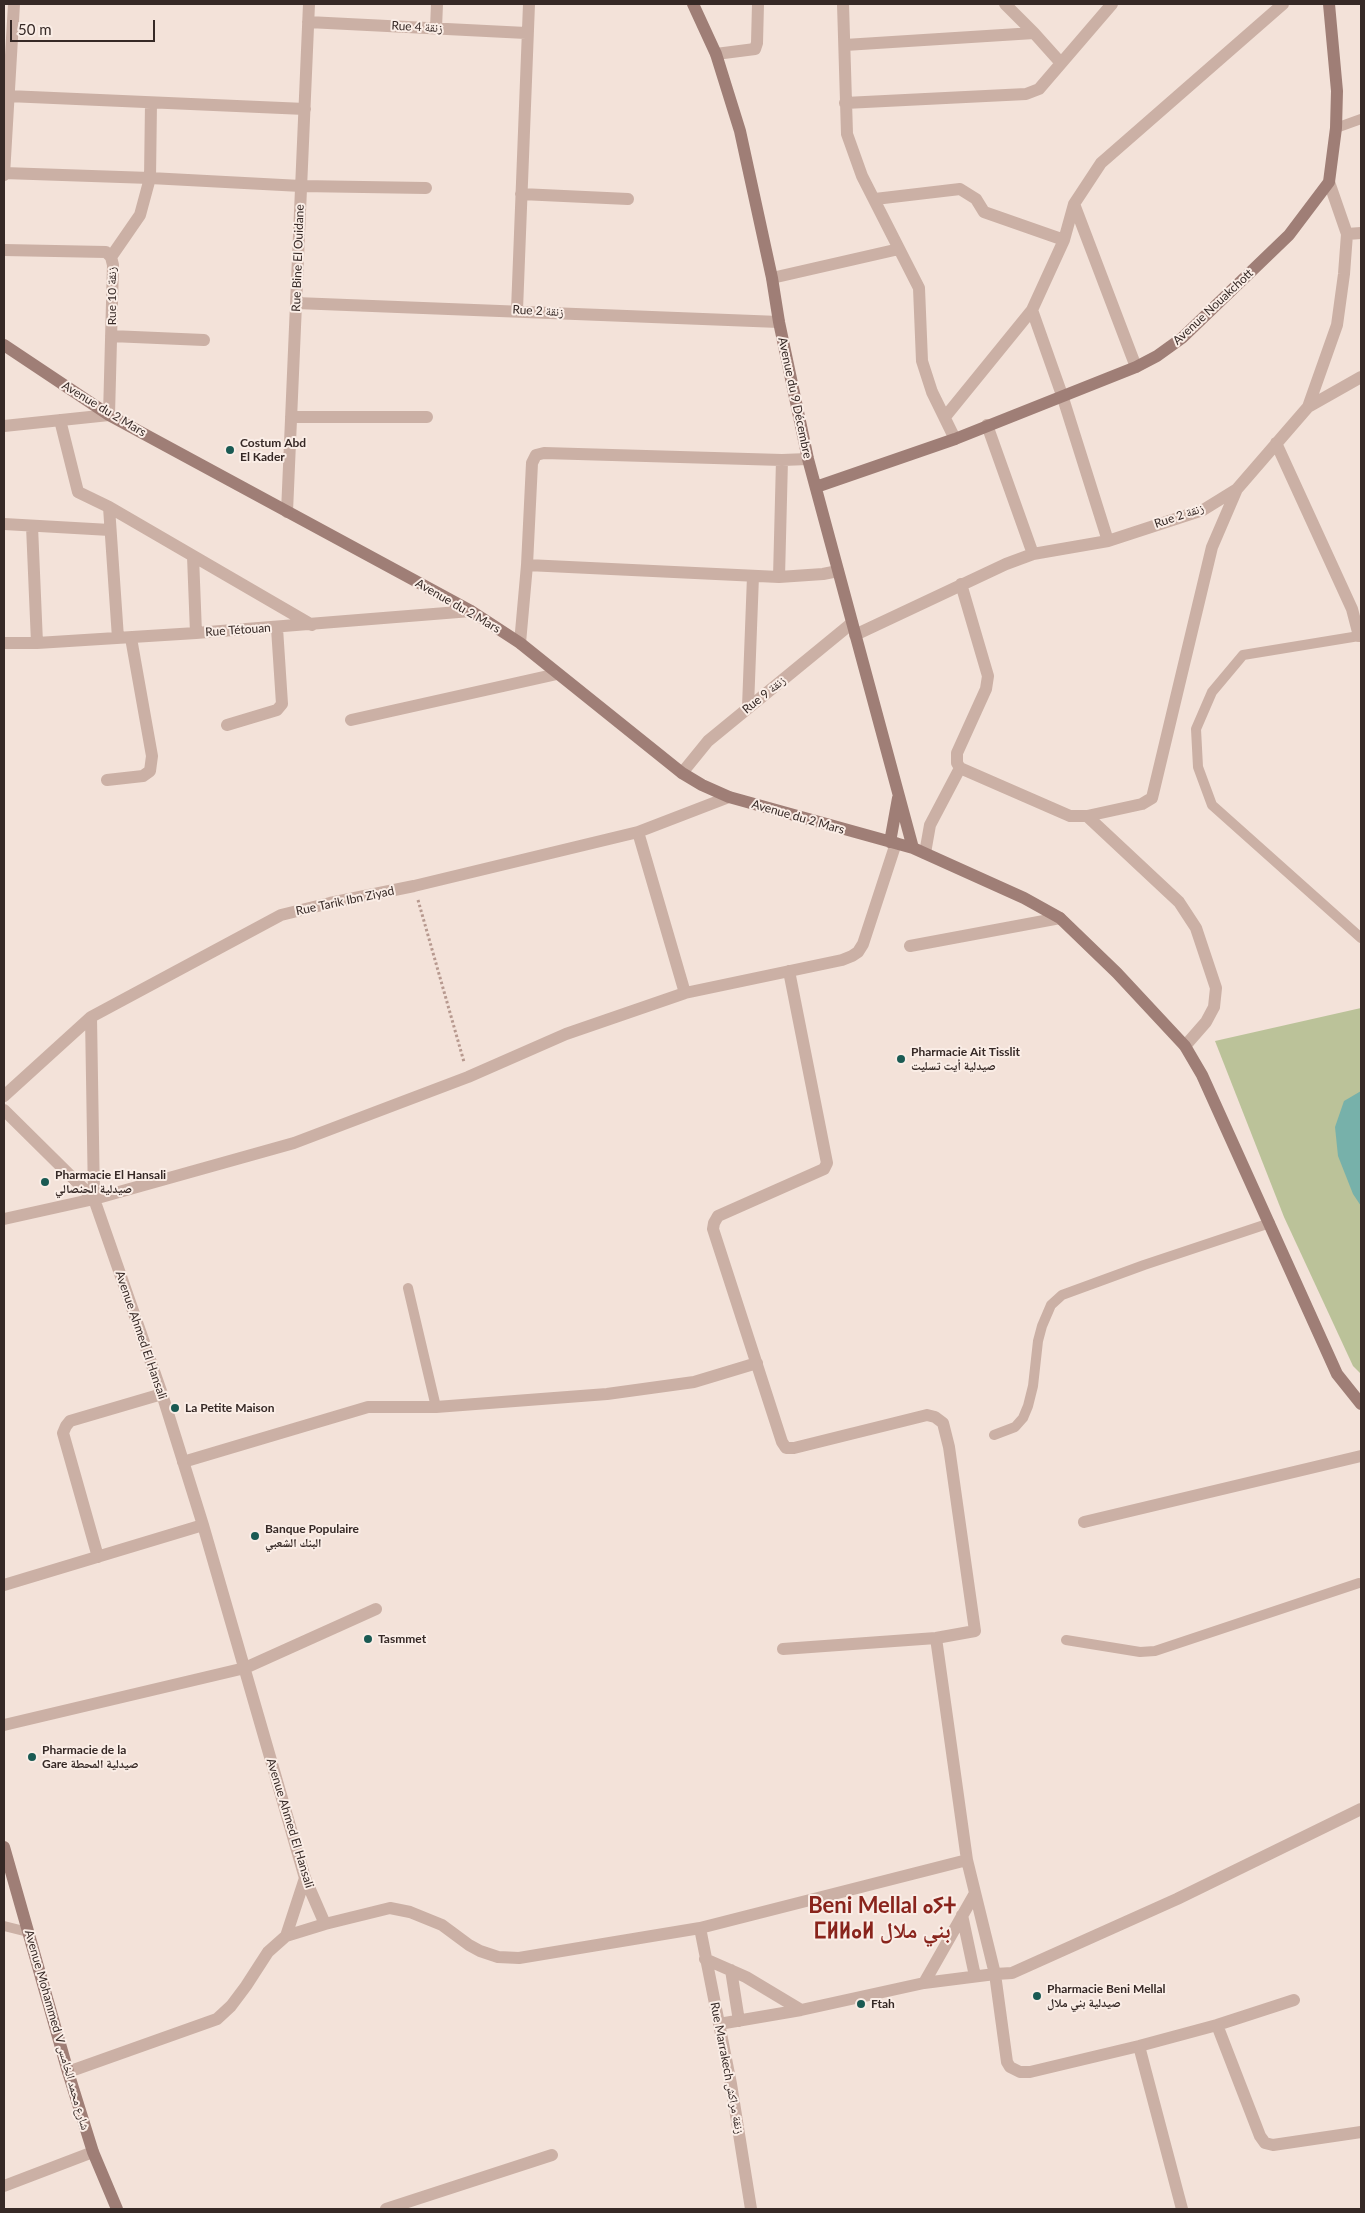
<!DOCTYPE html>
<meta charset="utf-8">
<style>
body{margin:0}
#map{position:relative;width:1365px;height:2213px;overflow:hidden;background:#f3e2d9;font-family:Lato,sans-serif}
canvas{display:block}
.frame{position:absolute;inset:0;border:5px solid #362926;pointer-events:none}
.scale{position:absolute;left:10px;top:20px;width:145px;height:22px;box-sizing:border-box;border:2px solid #362926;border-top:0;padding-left:6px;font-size:15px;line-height:18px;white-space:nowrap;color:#362926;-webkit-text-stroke:4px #faede6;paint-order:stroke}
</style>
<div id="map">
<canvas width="1365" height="2213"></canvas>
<div class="frame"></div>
<div class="scale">50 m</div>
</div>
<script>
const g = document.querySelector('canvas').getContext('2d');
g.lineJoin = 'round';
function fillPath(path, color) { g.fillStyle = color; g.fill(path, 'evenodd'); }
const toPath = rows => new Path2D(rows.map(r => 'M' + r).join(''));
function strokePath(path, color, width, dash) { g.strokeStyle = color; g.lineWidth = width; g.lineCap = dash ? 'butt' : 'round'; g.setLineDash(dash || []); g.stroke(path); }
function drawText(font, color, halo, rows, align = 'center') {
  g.font = font + ' Lato,"Noto Naskh Arabic","Noto Sans Tifinagh",sans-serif'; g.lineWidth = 4; g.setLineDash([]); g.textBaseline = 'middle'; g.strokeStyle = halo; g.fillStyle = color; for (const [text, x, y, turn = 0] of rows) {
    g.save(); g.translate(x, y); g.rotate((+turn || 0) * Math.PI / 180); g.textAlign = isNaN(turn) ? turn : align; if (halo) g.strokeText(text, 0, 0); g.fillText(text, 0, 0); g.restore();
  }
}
fillPath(toPath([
 [1361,1008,1361,1374,1353,1366,1284,1217,1215,1041]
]), '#bbc299');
fillPath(toPath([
 [1361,1091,1361,1206,1353,1194,1338,1156,1335,1127,1344,1101]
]), '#77b1aa');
strokePath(toPath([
 [418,900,464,1062]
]), '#b7998f', 3, [2.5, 2.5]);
strokePath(toPath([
 [1336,128,1361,119],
 [1359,636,1243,655,1212,692,1196,729,1198,767,1212,805,1361,938],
 [408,1288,436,1407],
 [994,1435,1015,1427,1023,1418,1028,1406,1033,1386,1038,1341,1042,1326,1051,1305,1062,1295,1144,1265,1270,1223],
 [1066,1640,1140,1652,1155,1651,1359,1583],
 [4,1926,28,1932]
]), '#cbb0a5', 10);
strokePath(toPath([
 [843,4,847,134,862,176,919,288,922,361,932,392,955,439],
 [1005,4,1034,33],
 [308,22,526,33],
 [436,28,437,4],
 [845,45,1034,33,1060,62],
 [716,54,755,49,757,43,758,4],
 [8,96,305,109],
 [845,103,1026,94,1039,89,1112,4],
 [4,173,150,178,301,186,426,188],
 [4,175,14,4],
 [521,194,628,199],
 [875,199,960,189,976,199,984,212,1064,240],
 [1074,204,1136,367],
 [1347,234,1361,233],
 [4,250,106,252,111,257,113,265,109,415,4,426],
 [111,257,140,215,150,178,151,103],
 [772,278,899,249],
 [296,303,779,322],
 [517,310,529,4],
 [1032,310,1062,395,1108,541],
 [111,336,204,340],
 [1308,407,1361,377],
 [291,417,427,417],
 [945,417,1032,310,1064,240,1074,204,1101,163,1283,4],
 [60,420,78,492,109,507,118,638],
 [987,425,1033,554],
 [1276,443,1352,609,1359,636,1361,636],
 [109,507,312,625],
 [287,512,309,4],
 [4,524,110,530],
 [32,526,37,643],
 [193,556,196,633],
 [527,565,779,577,823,574,838,571],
 [779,577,782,460],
 [855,635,1006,564,1033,554,1108,541,1203,510,1237,489,1308,407,1337,325,1344,274,1347,234,1329,182],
 [4,643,37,643,196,633,471,611],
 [520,643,527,565,532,463,536,455,544,453,782,460,808,459],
 [748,707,753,576],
 [351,720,557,674],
 [227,725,277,710,282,704,277,628],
 [960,768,1070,816,1087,816,1142,804,1152,798,1212,547,1237,489],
 [682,773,708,741,852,623],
 [107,780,143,776,150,771,152,756,131,638],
 [1087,816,1179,902,1196,928,1216,988,1214,1007,1206,1022,1185,1046],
 [638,832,685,993],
 [925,853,930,825,960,768,957,763,957,753,986,689,988,676,961,584],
 [910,946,1060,918],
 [91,1017,94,1199],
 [4,1096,91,1017,281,915,330,903,414,886,638,832,729,797],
 [4,1110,94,1199,162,1394,203,1525,305,1878,325,1924,390,1908,410,1912,442,1925,469,1945,480,1951,498,1957,519,1958,700,1928,967,1860],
 [4,1219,94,1199,294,1143,468,1077,566,1034,685,993,842,960,852,956,858,952,863,944,896,843],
 [183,1462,368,1407,436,1407,607,1394,694,1382,757,1363],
 [1084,1522,1361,1456],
 [98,1557,63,1433,66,1426,70,1421,162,1394],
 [4,1585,203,1525],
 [783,1649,936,1638,975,1631,949,1447,943,1423,935,1417,927,1415,794,1448,786,1448,782,1442,713,1229,714,1223,718,1216,824,1169,827,1163,789,971],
 [4,1725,245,1668,376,1609],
 [962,1915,975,1976],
 [700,1928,731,2084,751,2209],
 [286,1936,305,1878],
 [705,1959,746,1977,801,2010],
 [731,1970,739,2021],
 [924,1983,974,1895],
 [1294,2000,1217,2025,1139,2046,1030,2072,1020,2072,1010,2067,1007,2062,995,1974,1012,1973,1177,1899,1361,1809],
 [719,2024,801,2010,924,1983,995,1974,967,1860,936,1638],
 [1217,2025,1260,2136,1265,2143,1273,2145,1361,2132],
 [1139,2046,1182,2209],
 [68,2072,217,2019,231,2006,246,1986,268,1952,286,1936,325,1924],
 [4,2186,93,2152],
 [386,2209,552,2155]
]), '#cbb0a5', 12);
strokePath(toPath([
 [693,4,716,54,740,131,772,278,779,322,808,459,913,848],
 [4,345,109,415,471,611,520,643,682,773,702,785,729,797,913,848,1024,898,1060,918,1117,973,1185,1046,1202,1075,1337,1374,1361,1404],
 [816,487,955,439,1136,367,1157,356,1182,338,1289,235,1329,182,1336,128,1337,91,1329,4],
 [890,842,898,798],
 [4,1847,68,2072,93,2152,117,2209]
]), '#9f7e76', 12);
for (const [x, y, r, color] of [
 [230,450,5,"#1a5a53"],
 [901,1059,5,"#1a5a53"],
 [45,1182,5,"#1a5a53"],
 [175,1408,5,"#1a5a53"],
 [255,1536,5,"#1a5a53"],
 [368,1639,5,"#1a5a53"],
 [32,1757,5,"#1a5a53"],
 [1037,1996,5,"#1a5a53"],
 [861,2004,5,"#1a5a53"]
]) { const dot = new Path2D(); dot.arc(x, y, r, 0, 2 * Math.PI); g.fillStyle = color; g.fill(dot); strokePath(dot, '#faede6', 2); }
drawText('12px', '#362926', '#faede6', [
 ["Rue 4 زنقة",417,27,3],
 ["Rue Bine El Ouidane",298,258,-88],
 ["Rue 10 زنقة",112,296,-90],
 ["Avenue Nouakchott",1213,307,-43],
 ["Rue 2 زنقة",538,311,3],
 ["Avenue du 9 Décembre",795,398,78],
 ["Avenue du 2 Mars",104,409,31],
 ["Rue 2 زنقة",1179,516,-19],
 ["Avenue du 2 Mars",458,606,30],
 ["Rue Tétouan",238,630,-4],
 ["Rue 9 زنقة",764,695,-39],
 ["Avenue du 2 Mars",798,817,16],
 ["Rue Tarik Ibn Ziyad",345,901,-12],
 ["Avenue Ahmed El Hansali",141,1335,71],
 ["Avenue Ahmed El Hansali",290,1823,73],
 ["Avenue Mohammed V شارع محمد الخامس",57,2030,74],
 ["Rue Marrakech زنقة مراكش",727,2068,79]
]);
drawText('bold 12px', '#362926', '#faede6', [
 ["Costum Abd",240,443],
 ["El Kader",240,457],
 ["Pharmacie Ait Tisslit",911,1052],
 ["صيدلية أيت تسليت",911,1066],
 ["Pharmacie El Hansali",55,1175],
 ["صيدلية الحنصالي",55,1189],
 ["La Petite Maison",185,1408],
 ["Banque Populaire",265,1529],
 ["البنك الشعبي",265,1543],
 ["Tasmmet",378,1639],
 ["Pharmacie de la",42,1750],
 ["Gare صيدلية المحطة",42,1764],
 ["Pharmacie Beni Mellal",1047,1989],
 ["صيدلية بني ملال",1047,2003],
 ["Ftah",871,2004]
], 'left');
drawText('bold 22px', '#89241c', '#faede6', [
 ["Beni Mellal ⴰⵢⵜ",882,1906],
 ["ⵎⵍⵍⴰⵍ بني ملال",882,1931]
]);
</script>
